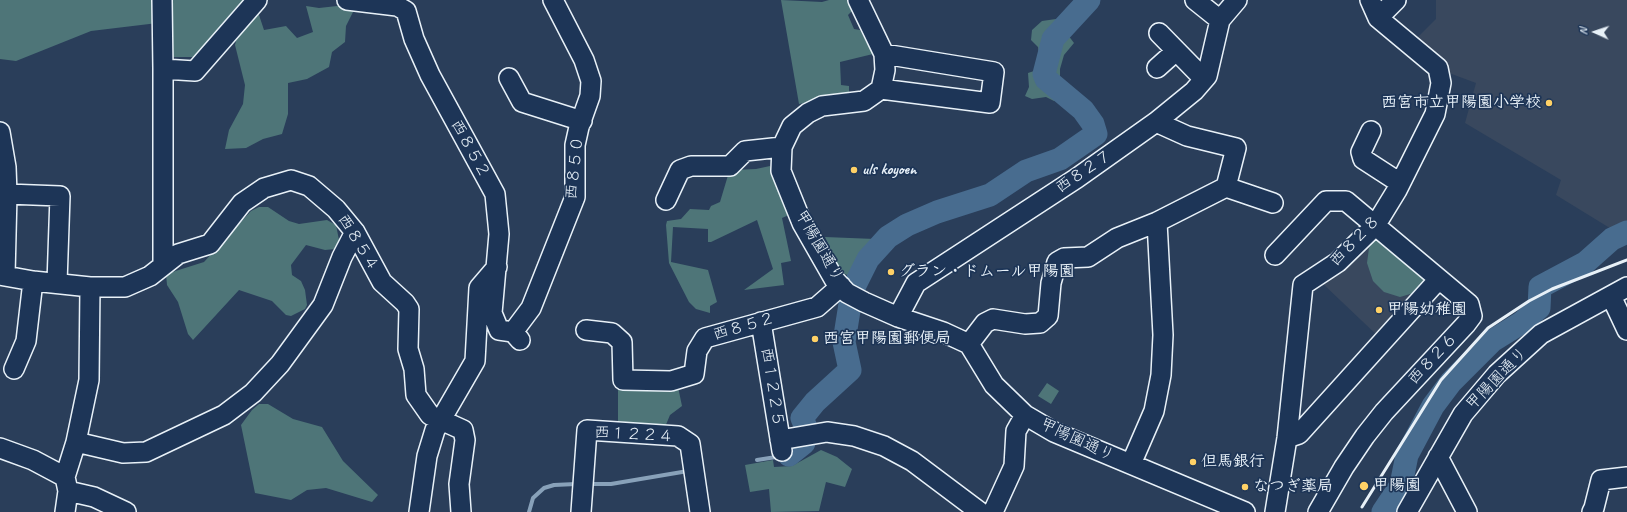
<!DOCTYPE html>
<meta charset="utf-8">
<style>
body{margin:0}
#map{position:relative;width:1627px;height:512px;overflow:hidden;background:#2a3e5a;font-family:Caveat,sans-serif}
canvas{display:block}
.north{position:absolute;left:1575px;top:12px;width:40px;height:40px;-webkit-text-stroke:3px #1d3557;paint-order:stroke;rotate:273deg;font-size:11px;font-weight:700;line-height:16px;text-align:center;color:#e8f1f8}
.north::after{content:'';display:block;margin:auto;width:14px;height:18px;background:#e8f1f8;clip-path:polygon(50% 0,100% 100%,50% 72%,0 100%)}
</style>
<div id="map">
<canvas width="1627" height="512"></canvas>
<div class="north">N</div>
</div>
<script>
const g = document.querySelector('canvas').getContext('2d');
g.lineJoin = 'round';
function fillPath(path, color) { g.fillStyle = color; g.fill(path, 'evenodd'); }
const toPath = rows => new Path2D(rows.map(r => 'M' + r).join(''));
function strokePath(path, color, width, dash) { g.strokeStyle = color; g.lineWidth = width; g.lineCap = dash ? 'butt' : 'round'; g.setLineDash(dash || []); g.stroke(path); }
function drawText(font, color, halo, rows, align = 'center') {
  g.font = font + ' Caveat,"Klee One",sans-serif'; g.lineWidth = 3.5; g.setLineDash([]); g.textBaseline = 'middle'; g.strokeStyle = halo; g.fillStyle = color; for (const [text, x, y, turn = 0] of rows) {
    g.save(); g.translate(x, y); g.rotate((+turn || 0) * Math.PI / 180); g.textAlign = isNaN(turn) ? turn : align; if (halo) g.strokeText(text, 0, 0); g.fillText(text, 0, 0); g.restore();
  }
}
fillPath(toPath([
 [1436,0,1627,0,1627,224,1613,230,1556,195,1561,180,1465,123,1476,83,1449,73,1440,61,1415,40,1436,19],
 [1375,230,1434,279,1381,339,1321,282]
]), '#39485e');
fillPath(toPath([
 [0,0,250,0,195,57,165,57,166,22,91,31,16,61,0,59],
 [781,0,822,2,829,0,851,0,852,11,848,15,854,29,860,30,873,54,840,62,841,85,849,86,849,95,799,104],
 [346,5,355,8,346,26,345,42,332,52,329,67,307,79,288,83,288,114,282,134,263,139,246,148,225,149,229,130,243,104,245,85,235,45,237,37,258,12,264,30,286,26,297,38,313,32,306,6,319,8],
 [1056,19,1074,43,1064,55,1060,69,1060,79,1065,93,1059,100,1054,101,1046,97,1032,99,1025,96,1029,87,1028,73,1037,70,1040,65,1038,47,1031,40,1032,30,1042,21],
 [770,166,791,214,782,218,791,261,781,263,784,285,744,290,773,269,757,220,711,242,708,242,708,229,673,227,671,262,708,270,717,302,710,306,710,313,696,309,689,302,669,263,666,225,667,221,681,219,690,209,709,210,711,206,720,202,729,172,733,170,756,169],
 [259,207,268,207,289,221,299,224,327,220,336,225,339,240,335,249,325,250,306,245,291,265,292,275,301,281,305,290,307,305,305,309,291,316,286,315,272,301,239,290,193,340,188,334,178,302,167,285,166,274,204,262,251,211],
 [1627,225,1627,238,1616,242,1610,254,1605,252,1602,239,1605,233],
 [1377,236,1430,280,1417,292,1400,297,1384,292,1373,281,1367,263,1369,248],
 [825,237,875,239,863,257,853,278,841,272],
 [1047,383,1059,391,1051,404,1038,396],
 [618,386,678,387,682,406,670,415,665,427,618,424],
 [259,404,268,404,293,419,322,427,343,461,378,495,372,502,326,488,307,490,291,500,255,493,241,425,252,410],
 [821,450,837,457,852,469,845,487,826,482,819,511,771,512,769,489,750,492,745,465,773,460,774,467,792,466]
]), '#4e7578');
strokePath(toPath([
 [757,460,776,457],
 [591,484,611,484,688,471],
 [529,512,533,498,544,488,554,485,576,484]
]), '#88a1b9', 4);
strokePath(toPath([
 [854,287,868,259,888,237,907,225,937,212,990,195,1026,171,1060,159,1096,134,1093,124,1083,110,1046,79,1044,74,1053,39,1089,0],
 [789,455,804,443,807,430,802,418,815,402,850,370,844,342,850,304],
 [1383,512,1401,485,1407,455,1433,406,1451,382,1492,341,1521,323,1539,308,1540,287,1585,263,1612,239,1627,232]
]), '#486c8f', 23);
const minor = toPath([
 [162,0,163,69,195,71,257,0],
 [347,0,397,6,406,11,414,39,430,75,495,194,499,234,492,313,499,330,513,332,520,340],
 [858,0,884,54,885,70,881,89,864,101,822,106,808,113,792,126,782,147,781,171,802,223,834,279,847,293,864,302,898,317,943,332,969,344,994,385,1025,415,1054,432,1245,512],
 [1195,0,1220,20],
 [1378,18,1396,0],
 [1159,33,1204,79],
 [1157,68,1176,51],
 [509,78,522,102,582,121],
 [881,89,990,103,994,72,884,54],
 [1371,131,1361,152,1363,159,1400,183],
 [0,132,6,167,7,194,5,275],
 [1226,187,1273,203],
 [7,194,60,196,57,283],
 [666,200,680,170,691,166,730,166,745,151,782,147],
 [1275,255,1326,201,1346,201,1469,304,1472,316,1466,324,1384,412,1365,436,1344,467,1318,512],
 [163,265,163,69],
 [0,275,33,281,90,287,125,287,150,276,178,254,210,244,242,203,264,188,291,180,309,186,336,209,355,232,382,282,405,303,409,309,408,349,414,369,416,395,430,415,463,430,465,440,459,484,461,512],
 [1611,296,1627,330],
 [898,317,916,283,1077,178,1156,122,1194,91,1207,76,1220,20,1237,0],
 [761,322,782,451],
 [586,330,612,333,622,342,623,380,671,381,694,374,697,351,705,338,817,307,841,286],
 [513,332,531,308,575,197,575,145,579,127,590,96,591,81,584,60,553,0],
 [969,344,985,323,993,319,1025,324,1040,323,1048,316,1051,283,1057,262,1064,258,1088,257,1117,238,1157,222,1226,187,1236,148,1187,136,1156,122],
 [14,369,26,341,33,281],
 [1287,438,1299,434,1439,279],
 [780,440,827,432,854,436,884,446,912,461,980,512],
 [76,442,123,453,146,452,224,415,253,393,280,364,323,305,342,257,355,232],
 [0,448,33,460,65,477,68,491,65,512],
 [1438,457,1467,512],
 [1131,464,1154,411,1161,375,1163,335,1157,222],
 [65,477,76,442,89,380,90,287],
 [68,491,94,497,126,512],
 [419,512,427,456,435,430,475,361,479,288,497,267],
 [581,512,587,430,678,436,690,444,700,512],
 [993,512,1014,466,1016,431,1025,415],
 [1275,512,1287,438,1303,285,1338,262,1375,226,1397,190,1435,114,1441,83,1438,68,1378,18,1370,0],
 [1407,512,1463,414,1497,374,1541,334,1627,287],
 [1592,512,1594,508,1601,480,1627,477]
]);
strokePath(minor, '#e8f1f8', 22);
strokePath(minor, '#1d3557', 19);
strokePath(toPath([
 [1362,507,1441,380,1488,328,1529,301,1552,289,1627,260]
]), '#e8f1f8', 3);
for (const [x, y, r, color] of [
 [1549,103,4,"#ffd166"],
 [854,170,4,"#ffd166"],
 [891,272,4,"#ffd166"],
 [1379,310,4,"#ffd166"],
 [815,339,4,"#ffd166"],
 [1193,462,4,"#ffd166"],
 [1364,486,5,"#ffd166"],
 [1245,487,4,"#ffd166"]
]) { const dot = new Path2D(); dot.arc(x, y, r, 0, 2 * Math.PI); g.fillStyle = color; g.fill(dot); strokePath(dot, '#1d3557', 1.5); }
drawText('bold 16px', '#e8f1f8', '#1d3557', [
 ["西宮市立甲陽園小学校",1541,103,"right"],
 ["uls koyoen",862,170],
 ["グラン・ドムール甲陽園",899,272],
 ["甲陽幼稚園",1387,310],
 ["西宮甲陽園郵便局",823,339],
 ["但馬銀行",1201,462],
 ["甲陽園",1373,486],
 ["なつぎ薬局",1253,487]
], 'left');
drawText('16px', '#e8f1f8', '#1d3557', [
 ["西８５２",470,149,61],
 ["西８５０",575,168,-84],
 ["西８２７",1084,172,-34],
 ["西８２８",1355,241,-46],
 ["西８５４",358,243,58],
 ["甲陽園通り",819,246,60],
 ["西８５２",744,327,-16],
 ["西８２６",1433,359,-47],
 ["甲陽園通り",1497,379,-46],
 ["西１２２５",772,387,81],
 ["西１２２４",634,435,3],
 ["甲陽園通り",1077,440,25]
]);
</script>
